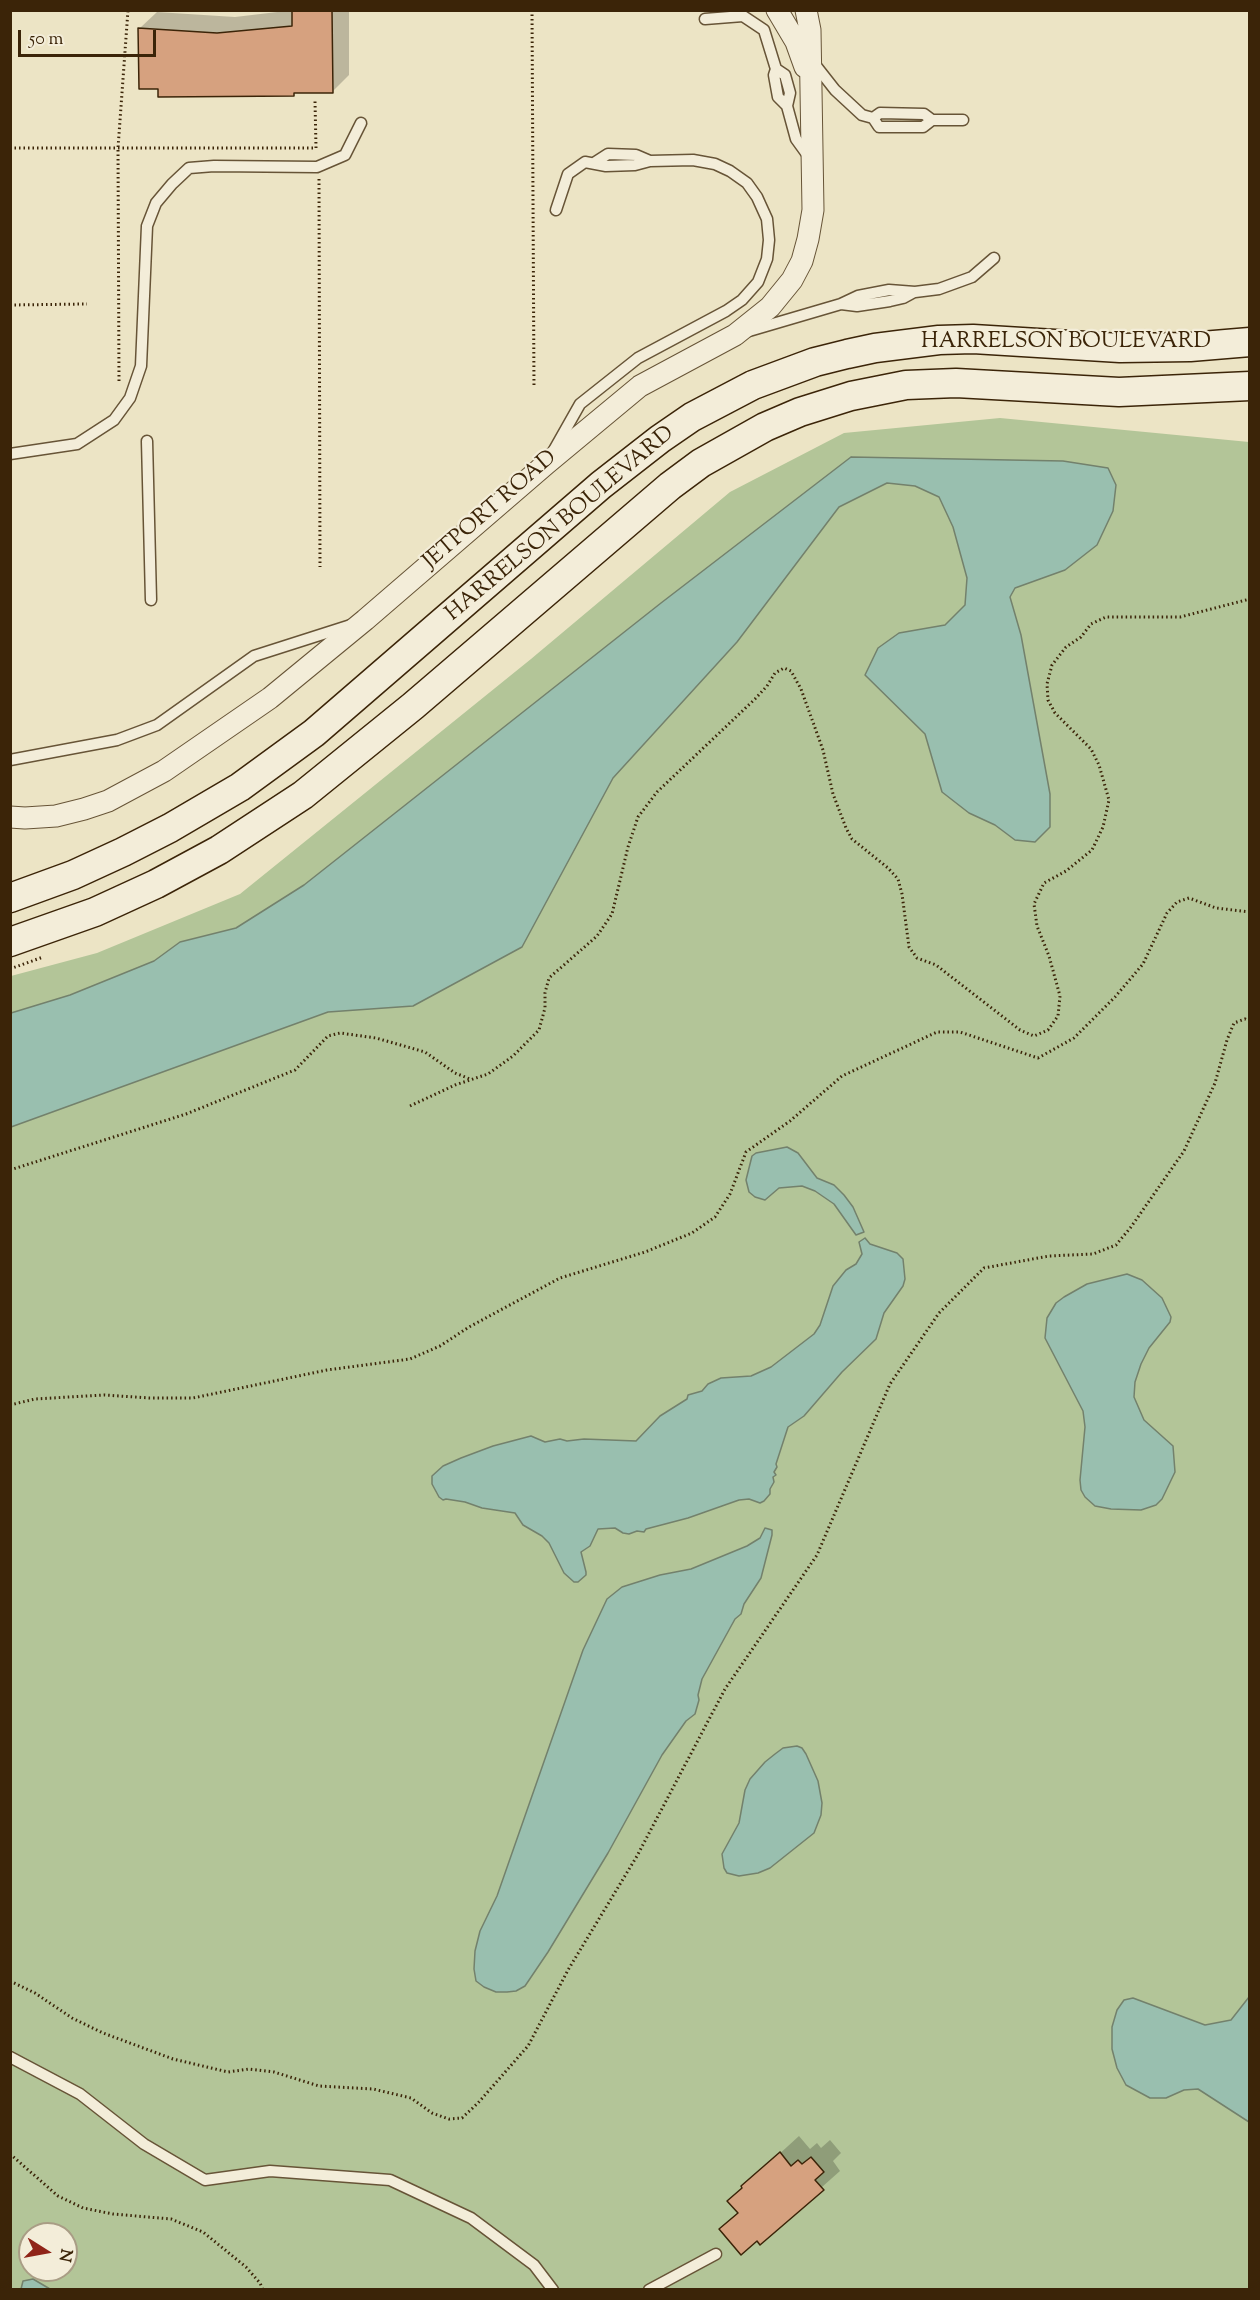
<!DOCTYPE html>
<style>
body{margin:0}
#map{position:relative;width:1260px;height:2300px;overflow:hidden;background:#ece4c5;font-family:"Sorts Mill Goudy",serif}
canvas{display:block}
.frame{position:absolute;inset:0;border:12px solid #3b2408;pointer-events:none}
.north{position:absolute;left:18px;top:2222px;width:60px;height:60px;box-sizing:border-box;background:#f3edd9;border:2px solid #a99d85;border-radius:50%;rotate:101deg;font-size:16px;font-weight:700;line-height:24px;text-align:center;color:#3b2408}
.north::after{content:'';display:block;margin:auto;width:21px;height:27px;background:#8f2418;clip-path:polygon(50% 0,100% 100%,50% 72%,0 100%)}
.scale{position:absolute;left:18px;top:30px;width:138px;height:27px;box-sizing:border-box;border:3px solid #3b2408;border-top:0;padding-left:8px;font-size:18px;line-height:21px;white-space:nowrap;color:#3b2408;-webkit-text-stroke:4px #f3edd9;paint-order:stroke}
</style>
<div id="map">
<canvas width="1260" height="2300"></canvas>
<div class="frame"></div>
<div class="north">N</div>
<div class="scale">50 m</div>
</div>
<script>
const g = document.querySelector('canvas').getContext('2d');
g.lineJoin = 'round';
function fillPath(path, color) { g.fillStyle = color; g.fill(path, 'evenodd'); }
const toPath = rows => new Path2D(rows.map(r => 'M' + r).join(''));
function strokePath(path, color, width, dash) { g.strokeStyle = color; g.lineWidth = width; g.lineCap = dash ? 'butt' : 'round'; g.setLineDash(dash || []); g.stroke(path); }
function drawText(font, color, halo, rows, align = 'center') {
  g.font = font + ' "Sorts Mill Goudy",serif'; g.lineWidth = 4.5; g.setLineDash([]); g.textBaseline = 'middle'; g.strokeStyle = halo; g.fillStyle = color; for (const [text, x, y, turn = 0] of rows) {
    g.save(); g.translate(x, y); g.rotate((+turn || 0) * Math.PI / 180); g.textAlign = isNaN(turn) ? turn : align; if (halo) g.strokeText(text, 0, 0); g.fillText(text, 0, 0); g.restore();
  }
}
fillPath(toPath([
 [1000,418,1249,442,1249,2289,11,2290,11,976,97,953,240,894,531,659,730,492,844,433],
 [30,2234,66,2234,66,2270,30,2270]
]), '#b3c598');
const water = toPath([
 [851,457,1063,461,1108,468,1116,485,1113,511,1097,545,1065,570,1015,588,1010,597,1021,635,1050,794,1050,827,1035,842,1015,840,995,825,969,813,942,792,925,734,865,675,878,648,899,633,945,625,965,605,967,578,953,527,939,497,915,486,887,483,839,507,737,642,613,778,522,947,413,1006,328,1012,11,1127,11,1013,70,995,154,961,180,942,236,928,304,885,661,603,851,457],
 [787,1147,798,1153,817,1178,834,1185,844,1195,853,1207,864,1232,856,1235,834,1204,815,1191,802,1186,779,1188,765,1200,755,1197,749,1192,746,1180,752,1156,756,1153,787,1147],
 [865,1238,870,1244,897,1253,903,1259,905,1279,903,1286,884,1313,876,1339,842,1372,804,1416,788,1427,776,1464,777,1467,774,1472,776,1475,773,1477,774,1482,770,1489,770,1494,764,1501,760,1503,749,1499,739,1500,688,1518,646,1529,644,1532,637,1531,629,1534,623,1533,615,1528,598,1529,590,1546,581,1552,586,1572,586,1575,578,1582,574,1582,564,1573,549,1543,542,1536,523,1525,515,1513,482,1508,465,1502,446,1499,443,1500,439,1497,432,1484,432,1476,443,1466,461,1458,493,1446,531,1436,545,1442,560,1439,567,1441,584,1439,636,1441,660,1416,687,1399,688,1395,702,1391,708,1384,721,1378,751,1376,771,1367,814,1334,820,1325,833,1286,846,1270,856,1264,862,1254,859,1242,865,1238],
 [1127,1274,1142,1280,1162,1298,1171,1317,1170,1322,1149,1348,1141,1364,1135,1382,1134,1397,1144,1420,1173,1446,1175,1472,1162,1499,1156,1505,1141,1510,1111,1509,1095,1506,1085,1497,1081,1490,1080,1480,1085,1427,1083,1411,1045,1338,1047,1318,1056,1303,1064,1297,1087,1284,1127,1274],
 [765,1528,772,1530,772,1535,761,1578,744,1604,741,1614,735,1619,702,1679,698,1695,699,1700,695,1714,686,1721,662,1755,608,1853,548,1952,525,1986,516,1991,507,1992,496,1992,484,1987,476,1981,474,1969,475,1951,480,1931,497,1896,583,1650,607,1599,622,1587,660,1575,691,1569,747,1546,760,1538,765,1528],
 [797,1746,802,1748,806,1754,818,1781,822,1803,821,1815,814,1833,770,1868,758,1873,739,1876,727,1873,724,1868,722,1854,739,1823,745,1790,750,1779,765,1762,775,1754,783,1748,797,1746],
 [1249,1997,1249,2122,1198,2089,1184,2090,1166,2098,1150,2098,1126,2085,1117,2068,1112,2049,1112,2027,1117,2010,1124,2000,1133,1998,1205,2025,1231,2020,1249,1997],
 [33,2279,50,2289,51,2289,21,2289,23,2281,33,2279]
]);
fillPath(water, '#99bfaf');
strokePath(water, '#73816c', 1.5);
fillPath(toPath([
 [294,10,349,10,349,75,332,92,297,91,293,94,160,87,140,28,157,12,235,17],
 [799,2136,810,2149,817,2143,821,2148,830,2140,841,2153,833,2161,840,2171,760,2242,757,2239,721,2229,738,2212,743,2187]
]), '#0003');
const building = toPath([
 [292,10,332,10,333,93,294,93,294,96,158,97,158,89,139,89,138,28,217,33,292,26,292,10],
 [780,2152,791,2166,798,2160,802,2164,811,2157,824,2172,815,2180,824,2190,760,2245,757,2241,741,2255,719,2229,738,2213,727,2201,742,2188,741,2186,780,2152]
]);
fillPath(building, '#d6a17f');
strokePath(building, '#3b2408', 1.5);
const service = toPath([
 [705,19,743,16,764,30,776,69,774,75,778,97,787,106,796,139,809,157],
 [813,62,835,90,862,115,873,118,879,127,923,127,932,120],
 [776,69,785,75,790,93,787,106],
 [873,118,880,113,924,114,932,120,963,120],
 [594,163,608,154,636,155,650,161],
 [841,304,857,306,890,301,903,298,914,292],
 [749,331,841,304,858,296,889,290,915,292,939,289,972,277,994,258],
 [147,441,151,600],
 [554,450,580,404,638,358,726,311,742,300,758,282,767,259,769,240,767,219,757,197,747,183,730,171,715,164,693,160,650,161,635,165,606,166,585,162,568,174,556,210],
 [10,454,77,444,114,420,130,398,141,366,147,226,156,203,172,184,189,168,214,166,317,167,345,155,361,123],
 [10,760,117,740,157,725,254,656,351,625],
 [10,2057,80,2094,144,2144,205,2180,270,2171,390,2180,471,2218,534,2265,553,2290],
 [649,2290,716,2254]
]);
const minor = toPath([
 [777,10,796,42,805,67],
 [10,817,25,818,56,816,84,809,108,801,164,771,270,698,365,620,546,464,640,386,735,335,770,307,792,280,802,261,808,239,813,210,810,30,806,10]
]);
const secondary = toPath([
 [10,898,73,875,123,852,170,828,240,787,314,733,601,485,660,439,692,417,753,385,815,362,847,354,875,348,939,340,973,339,1120,348,1190,347,1250,342],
 [10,942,95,912,156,884,219,850,303,795,413,706,670,486,701,463,765,427,800,412,851,396,906,385,956,383,1119,392,1250,386]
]);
strokePath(service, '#675437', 13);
strokePath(minor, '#675437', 23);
strokePath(secondary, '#3b2408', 31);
strokePath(toPath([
 [532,10,534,388],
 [10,148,316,148,315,101],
 [319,179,320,567],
 [10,305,87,304],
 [119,381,118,148,128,10],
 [10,969,43,957],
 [410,1106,455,1085,488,1074,513,1056,539,1030,545,1008,545,993,549,978,597,936,612,914,628,847,638,817,657,792,755,699,767,686,775,673,784,668,791,671,801,689,823,750,833,794,846,828,852,839,888,868,898,879,902,894,909,947,917,958,936,965,1020,1030,1034,1036,1048,1030,1058,1016,1060,996,1049,956,1037,926,1034,904,1044,883,1066,871,1092,850,1103,827,1109,800,1099,765,1091,749,1055,713,1048,700,1047,684,1052,665,1066,647,1081,637,1091,624,1106,617,1180,617,1250,599],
 [10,1170,186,1114,295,1070,328,1036,340,1033,376,1038,425,1052,455,1073,470,1079],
 [10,1405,35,1399,104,1395,150,1398,193,1398,327,1370,410,1359,440,1346,469,1327,560,1278,645,1252,692,1233,715,1217,730,1194,746,1152,790,1121,842,1076,937,1032,960,1032,1038,1058,1074,1038,1115,997,1143,964,1167,913,1177,902,1189,898,1216,908,1250,912],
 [10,1981,35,1993,72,2018,103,2033,173,2059,228,2072,249,2069,274,2072,319,2086,373,2089,411,2098,432,2113,449,2119,462,2118,478,2103,528,2046,568,1970,637,1856,725,1689,817,1555,890,1384,939,1313,984,1268,1049,1256,1093,1254,1116,1245,1131,1227,1184,1151,1215,1083,1227,1040,1234,1023,1245,1019,1250,1021],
 [10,2154,58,2196,83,2208,113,2214,171,2219,203,2232,246,2267,260,2283,263,2290]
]), '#3b2408', 3, [1.5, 3]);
strokePath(service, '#f3edd9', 10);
strokePath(minor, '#f3edd9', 21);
strokePath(secondary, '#f3edd9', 28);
drawText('22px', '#3b2408', '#f3edd9', [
 ["HARRELSON BOULEVARD",1066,343],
 ["JETPORT ROAD",491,511,-41],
 ["HARRELSON BOULEVARD",561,525,-40]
]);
</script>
